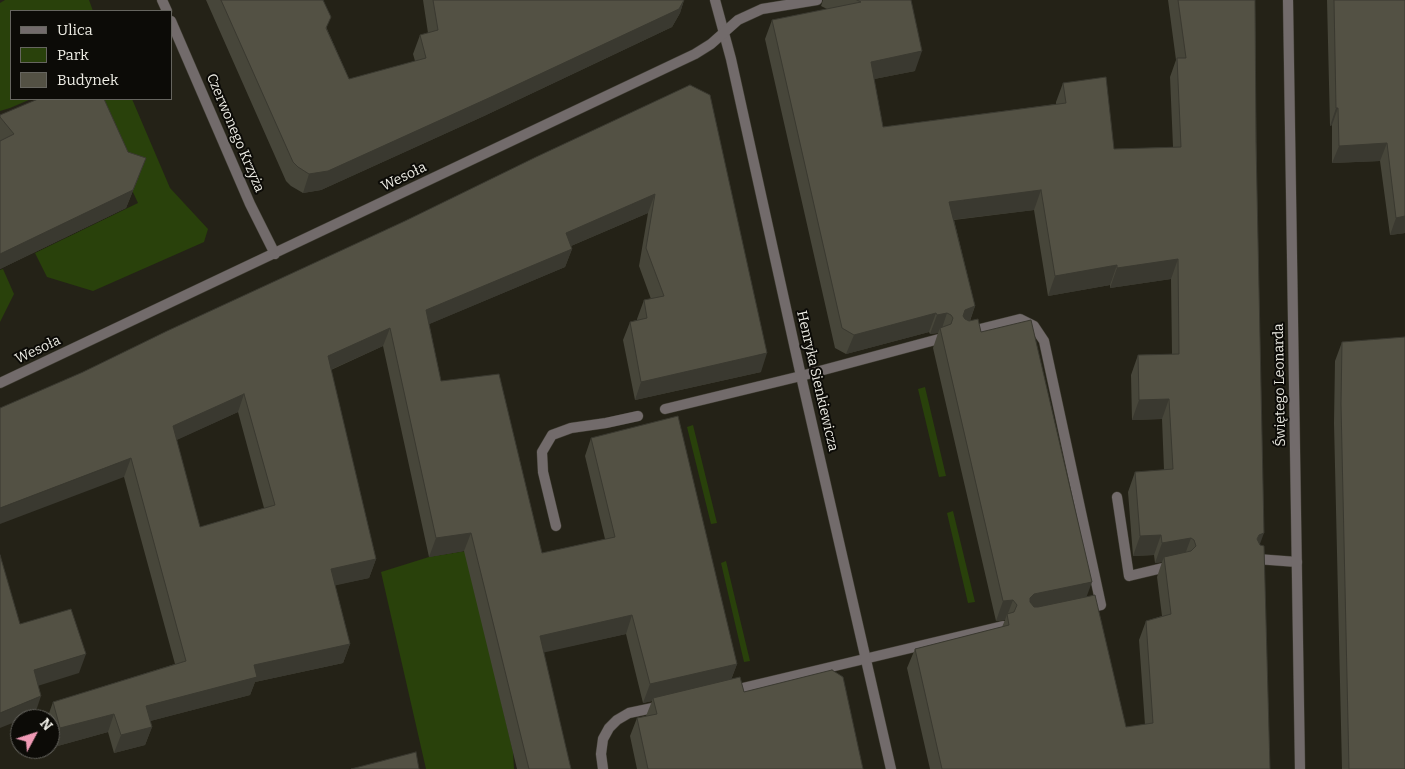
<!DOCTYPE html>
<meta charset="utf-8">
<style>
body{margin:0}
#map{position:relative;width:1405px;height:769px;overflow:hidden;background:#242217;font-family:Bitter,serif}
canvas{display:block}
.legend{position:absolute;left:10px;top:10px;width:162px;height:90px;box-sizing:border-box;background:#0c0b07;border:1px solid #66655f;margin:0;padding:6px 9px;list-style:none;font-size:15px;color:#edece4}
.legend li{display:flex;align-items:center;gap:10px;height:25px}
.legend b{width:25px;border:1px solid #66655f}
.north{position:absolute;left:10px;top:709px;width:50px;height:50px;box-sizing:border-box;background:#0c0b07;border:1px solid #66655f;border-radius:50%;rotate:50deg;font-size:14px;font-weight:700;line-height:20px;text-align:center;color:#edece4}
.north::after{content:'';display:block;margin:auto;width:18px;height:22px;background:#f09ab5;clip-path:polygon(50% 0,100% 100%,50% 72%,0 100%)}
</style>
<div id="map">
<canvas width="1405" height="769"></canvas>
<ul class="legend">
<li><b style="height:6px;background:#726b6b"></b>Ulica</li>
<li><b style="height:14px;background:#29410b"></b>Park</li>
<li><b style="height:14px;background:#535144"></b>Budynek</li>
</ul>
<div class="north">N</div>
</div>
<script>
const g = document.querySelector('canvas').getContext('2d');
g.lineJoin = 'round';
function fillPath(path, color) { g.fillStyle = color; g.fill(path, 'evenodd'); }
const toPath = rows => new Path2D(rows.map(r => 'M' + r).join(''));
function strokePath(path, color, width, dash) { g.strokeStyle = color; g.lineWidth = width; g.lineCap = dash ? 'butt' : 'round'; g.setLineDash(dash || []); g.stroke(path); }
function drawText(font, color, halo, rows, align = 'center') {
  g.font = font + ' Bitter,serif'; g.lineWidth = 4; g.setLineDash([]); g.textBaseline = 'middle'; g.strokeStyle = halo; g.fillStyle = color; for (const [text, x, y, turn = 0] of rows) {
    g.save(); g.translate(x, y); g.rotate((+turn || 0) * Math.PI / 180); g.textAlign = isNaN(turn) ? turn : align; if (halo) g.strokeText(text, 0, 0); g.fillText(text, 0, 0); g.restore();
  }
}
fillPath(toPath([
 [5,0,89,0,93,11,11,11,11,99,31,99,10,108,0,111,0,3],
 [89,99,132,99,170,188,208,229,204,242,93,291,47,277,35,253,138,203],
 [3,269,14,294,0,322,0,270],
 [925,387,946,476,939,477,918,389],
 [693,425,717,523,711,524,687,427],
 [953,511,975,602,968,603,947,513],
 [466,551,513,752,514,769,426,769,381,572,429,557],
 [726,561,750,661,744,662,721,563]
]), '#29410b');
const service = toPath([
 [968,332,1020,319,1034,326,1044,341,1101,605,1086,608],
 [665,409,801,376,939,339],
 [1117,497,1129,576,1171,566],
 [556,526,543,472,542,452,552,435,571,428,606,423,638,416],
 [1257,559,1297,562],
 [730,691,1003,626],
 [603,769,601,754,603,739,609,728,617,720,629,713,662,706]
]);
const pedestrian = toPath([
 [715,0,731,59,801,376,891,769]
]);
const minor = toPath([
 [162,0,167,11],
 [1288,0,1300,769],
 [171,21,250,204,275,254],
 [0,383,695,54,711,44,738,20,762,9,817,0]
]);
strokePath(service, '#403e34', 11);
strokePath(pedestrian, '#403e34', 11);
strokePath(minor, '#403e34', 11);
strokePath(service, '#726b6b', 10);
strokePath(pedestrian, '#726b6b', 10);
strokePath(minor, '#726b6b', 10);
fillPath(toPath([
 [206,0,323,0,327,29,349,79,415,61,413,54,420,35,428,33,423,0,684,0,680,13,672,27,484,116,321,190,303,193,291,186,286,181],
 [823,0,911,0,915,71,874,79,883,127,1056,104,1056,102,1063,83,1114,149,1173,147,1170,77,1176,60,1168,0,1255,0,1260,544,1270,769,930,769,907,668,915,649,1002,627,1005,620,996,621,933,348,938,333,930,334,929,332,846,354,835,348,765,39,772,20,827,9,821,6],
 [1034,210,1048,296,1110,285,1110,288,1171,279,1172,354,1138,355,1131,375,1132,420,1162,419,1164,470,1135,472,1128,492,1133,556,1154,555,1155,563,1162,562,1157,577,1162,616,1146,621,1139,640,1145,725,1126,727,1086,597,981,332,970,321,975,306,954,220],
 [1327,0,1405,0,1405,233,1390,235,1380,161,1332,163,1332,125,1330,126],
 [690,85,761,372,635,400,623,340,630,322,637,320,637,319,644,300,651,299,639,266,648,213,571,246,572,249,565,267,429,324,441,381,542,553,605,539,585,456,591,438,737,664,731,680,744,692,863,769,637,769,630,736,637,718,646,716,652,701,643,703,626,634,543,652,571,769,517,769,464,551,429,557,383,346,331,370,376,559,369,578,335,585,350,644,343,663,255,682,250,695,150,721,152,727,145,745,114,753,108,732,54,747,50,734,50,719,47,719,53,702,175,664,124,477,83,372,405,221],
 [238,412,264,508,200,527,176,440],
 [0,115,139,176,126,208,0,269],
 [1342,342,1405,769,1342,769,1334,423,1335,361]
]), '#47463a');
fillPath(toPath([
 [684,0,680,13,672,27,484,116,321,190,303,193,309,174],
 [922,51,915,71,864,81,871,62],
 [1336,108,1338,108,1332,125,1330,126],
 [1387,143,1380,161,1332,163,1339,146],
 [146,158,126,208,0,269,0,254],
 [1041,190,1034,210,942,221,949,202],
 [655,194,648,213,559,251,566,233],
 [1405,216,1405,233,1390,235,1396,218],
 [572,249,565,267,420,328,426,310],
 [1178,259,1171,279,1110,288,1117,268],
 [1117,265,1110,285,1048,296,1055,276],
 [975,306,968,326,958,330,965,310],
 [936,313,929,332,846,354,854,335],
 [947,313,941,331,940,328,938,333,930,334,937,315],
 [390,328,383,346,321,374,328,356],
 [767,353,761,372,635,400,641,382],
 [244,394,238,412,166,445,173,426],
 [1169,399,1162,419,1132,420,1139,400],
 [131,458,124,477,0,524,0,508],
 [471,533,464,551,429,557,436,538],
 [1264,533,1257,552,1252,555,1259,535],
 [1161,535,1154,555,1133,556,1140,536],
 [1191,538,1184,557,1164,557,1162,562,1155,563,1162,543],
 [376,559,369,578,324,588,331,569],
 [1092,582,1085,601,1023,617,1030,598,1034,594],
 [1013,600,1007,616,1007,614,1005,620,996,621,1003,601],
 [632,615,626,634,533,655,540,636],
 [350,644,343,663,255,682,250,695,139,724,146,706,254,665],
 [86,654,79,673,28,689,34,670],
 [737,664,730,682,653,698,652,701,643,703,650,684],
 [41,696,35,714,22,719,20,719,20,720,0,728,0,713],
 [114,714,108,732,54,747,60,728],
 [152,727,145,745,114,753,121,735]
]), '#3a3930');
const building = toPath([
 [221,0,323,0,331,17,326,28,349,79,426,58,420,35,438,30,433,0,684,0,679,9,491,97,328,171,309,174,298,167,293,162,221,0],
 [857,0,911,0,922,51,871,62,883,127,1066,103,1063,83,1106,77,1114,149,1181,147,1177,58,1186,58,1178,0,1255,0,1256,142,1264,533,1259,535,1257,539,1260,545,1264,546,1270,769,942,769,915,649,1009,625,1007,614,1014,612,1017,605,1013,600,1003,601,940,328,951,324,953,318,951,315,947,313,937,315,936,313,854,335,842,328,772,20,861,2,857,0],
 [1041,190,1055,276,1117,265,1117,268,1178,259,1179,354,1138,355,1139,400,1169,399,1173,469,1135,472,1140,536,1161,535,1162,543,1191,538,1194,540,1196,546,1191,551,1164,557,1171,614,1146,621,1153,723,1126,727,1095,595,1038,607,1034,607,1030,602,1030,598,1034,594,1092,582,1031,320,981,332,978,319,969,321,965,319,963,316,965,310,975,306,949,202,1041,190],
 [1334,0,1405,0,1405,216,1396,218,1387,143,1339,146,1338,108,1336,108,1334,0],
 [690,85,710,95,767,353,641,382,630,322,647,318,644,300,664,296,646,248,655,194,566,233,572,249,426,310,441,381,499,374,542,553,615,537,591,438,678,416,737,664,650,684,632,615,540,636,571,769,529,769,471,533,436,538,390,328,328,356,376,559,331,569,350,644,254,665,257,677,146,706,152,727,121,735,114,714,60,728,53,702,186,661,131,458,0,508,0,408,83,372,167,331,405,221,536,157,690,85],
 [244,394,275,505,200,527,173,426,244,394],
 [38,99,104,99,128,152,146,158,133,190,0,254,0,141,14,134,0,117,0,115,38,99],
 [1405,337,1405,769,1349,769,1341,404,1342,342,1405,337],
 [0,555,20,624,71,609,86,654,34,670,41,696,0,713,0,555],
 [832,670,843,677,863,769,648,769,637,718,657,714,653,698,740,677,744,692,832,670],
 [416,752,419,769,351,769,416,752]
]);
fillPath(building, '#535144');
strokePath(building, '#3a3930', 1);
drawText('14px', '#edece4', '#0c0b07', [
 ["Czerwonego Krzyża",235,133,67],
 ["Wesoła",404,177,-26],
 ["Wesoła",38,350,-25],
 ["Henryka Sienkiewicza",817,381,77],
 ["Świętego Leonarda",1280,385,-91]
]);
</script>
